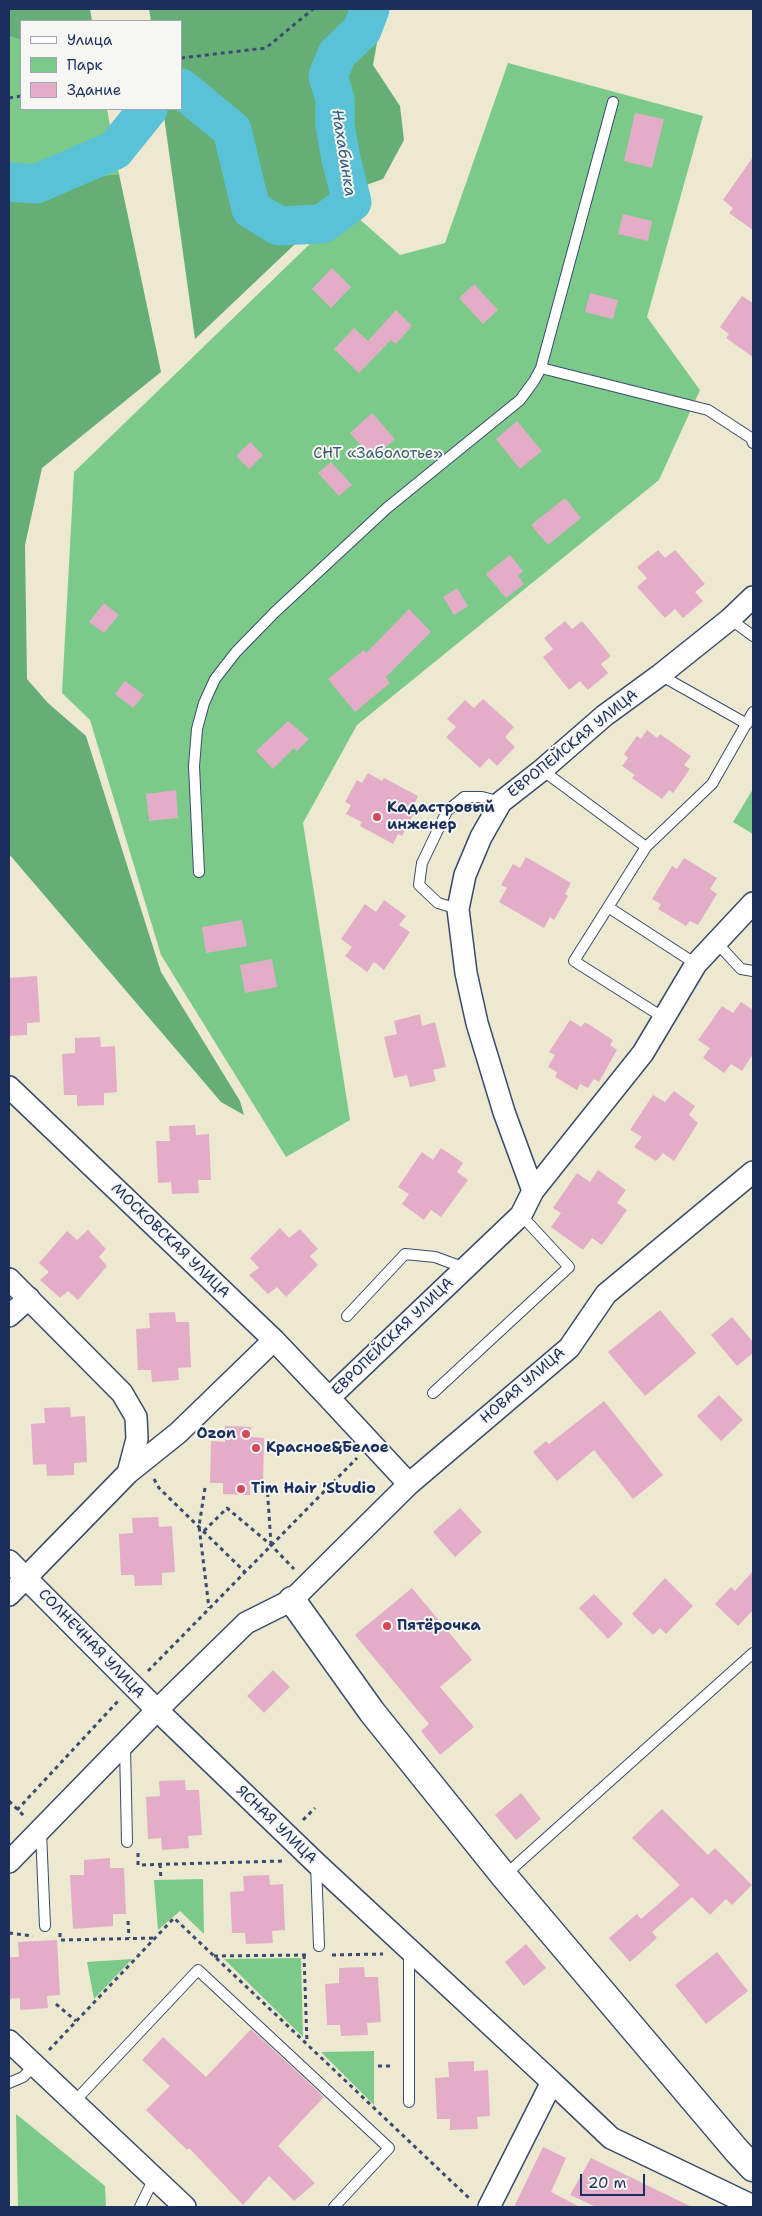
<!DOCTYPE html>
<meta charset="utf-8">
<style>
body{margin:0}
#map{position:relative;width:762px;height:2216px;overflow:hidden;background:#ede8d0;font-family:"Shantell Sans",sans-serif}
canvas{display:block}
.frame{position:absolute;inset:0;border:10px solid #1b2f5e;pointer-events:none}
.legend{position:absolute;left:20px;top:20px;width:162px;height:90px;box-sizing:border-box;background:#f6f6f2;border:1px solid #9ea6b7;margin:0;padding:6px 9px;list-style:none;font-size:15px;color:#1b2f5e}
.legend li{display:flex;align-items:center;gap:10px;height:25px}
.legend b{width:25px;border:1px solid #9ea6b7}
.scale{position:absolute;left:580px;top:2174px;width:65px;height:22px;box-sizing:border-box;border:2px solid #1b2f5e;border-top:0;padding-left:6px;font-size:15px;line-height:18px;white-space:nowrap;color:#1b2f5e;-webkit-text-stroke:4px #f6f6f2;paint-order:stroke}
</style>
<div id="map">
<canvas width="762" height="2216"></canvas>
<div class="frame"></div>
<ul class="legend">
<li><b style="height:6px;background:#fff"></b>Улица</li>
<li><b style="height:14px;background:#7cca8a"></b>Парк</li>
<li><b style="height:14px;background:#e3adc8"></b>Здание</li>
</ul>
<div class="scale">20 m</div>
</div>
<script>
const g = document.querySelector('canvas').getContext('2d');
g.lineJoin = 'round';
function fillPath(path, color) { g.fillStyle = color; g.fill(path, 'evenodd'); }
const toPath = rows => new Path2D(rows.map(r => 'M' + r).join(''));
function strokePath(path, color, width, dash) { g.strokeStyle = color; g.lineWidth = width; g.lineCap = dash ? 'butt' : 'round'; g.setLineDash(dash || []); g.stroke(path); }
function drawText(font, color, halo, rows, align = 'center') {
  g.font = font + ' "Shantell Sans",sans-serif'; g.lineWidth = 4; g.setLineDash([]); g.textBaseline = 'middle'; g.strokeStyle = halo; g.fillStyle = color; for (const [text, x, y, turn = 0] of rows) {
    g.save(); g.translate(x, y); g.rotate((+turn || 0) * Math.PI / 180); g.textAlign = isNaN(turn) ? turn : align; if (halo) g.strokeText(text, 0, 0); g.fillText(text, 0, 0); g.restore();
  }
}
fillPath(toPath([
 [9,36,21,40,21,109,107,109,119,174,83,178,50,195,13,196,9,200],
 [508,63,703,116,647,317,700,390,659,480,357,725,303,823,350,1120,286,1157,161,955,90,720,62,693,74,472,347,208,400,255,445,243],
 [753,789,753,834,733,822],
 [203,1879,204,1934,180,1911,158,1930,154,1880],
 [301,1958,303,2037,224,1959],
 [132,1959,94,1999,87,1962],
 [374,2051,374,2105,321,2052],
 [16,2114,105,2186,106,2207,18,2207]
]), '#7cca8a');
fillPath(toPath([
 [9,9,90,9,92,21,21,21,21,40,9,36],
 [149,9,383,9,373,65,400,106,404,140,383,179,352,190,195,339,163,109,181,109,181,21,151,21],
 [119,174,161,372,42,468,25,545,27,679,48,703,86,736,161,972,240,1101,244,1115,221,1102,9,854,9,200,13,196,50,195,83,178]
]), '#65ae76');
strokePath(toPath([
 [181,88,232,130,251,209,279,226,322,224,352,202,341,159,335,125,335,99,328,76,337,54,362,30,370,9],
 [9,182,36,184,115,150,148,109]
]), '#5ac2d7', 39);
fillPath(toPath([
 [635,113,664,119,652,168,624,161],
 [753,157,753,230,729,213,733,208,723,200],
 [623,214,652,221,648,241,618,234],
 [332,268,351,287,331,308,312,289],
 [474,284,498,310,483,324,459,298],
 [590,293,618,300,613,319,585,312],
 [742,296,753,303,753,357,726,338,729,334,720,327],
 [396,310,412,326,396,344,391,340,359,373,334,349,354,328,368,341],
 [372,413,395,439,373,459,350,433],
 [517,421,542,451,520,469,496,439],
 [250,442,263,455,249,469,236,456],
 [331,462,352,485,339,496,318,473],
 [565,498,581,518,548,545,531,525],
 [658,550,665,558,675,550,705,584,695,592,703,601,683,618,675,609,665,618,637,587,647,578,637,567],
 [510,555,523,571,518,576,524,584,506,598,486,574],
 [457,588,468,606,454,615,443,597],
 [104,603,119,615,104,633,89,622],
 [409,609,431,632,386,677,390,683,355,712,328,679,364,650,366,653],
 [565,621,572,629,582,621,611,656,601,664,608,673,588,690,580,681,569,690,543,657,553,649,544,638],
 [125,681,144,695,133,708,115,694],
 [483,699,514,727,505,737,515,747,497,766,489,758,480,768,446,737,456,727,447,719,465,700,474,708],
 [288,721,309,739,297,751,294,748,273,769,256,751],
 [647,730,657,738,660,734,691,756,684,765,690,769,673,793,669,790,662,799,632,778,635,775,622,766,628,758,624,754,637,736,641,739],
 [368,773,382,781,384,778,418,796,414,805,418,806,402,836,398,834,393,844,360,826,362,822,346,814,351,805,345,802,357,780,362,783],
 [176,790,178,818,149,821,146,794],
 [526,857,571,883,565,894,568,896,554,920,550,917,544,928,499,902,507,888,501,885,513,864,520,868],
 [684,858,717,878,710,889,717,894,698,925,690,921,686,926,658,909,661,904,652,899,672,866,677,869],
 [384,900,406,916,399,925,410,932,384,970,374,962,367,972,345,956,352,947,341,939,365,904,376,912],
 [242,920,247,946,206,953,202,927],
 [272,959,277,987,245,993,240,965],
 [37,976,40,1022,27,1023,27,1035,9,1036,9,978],
 [741,1002,753,1010,753,1054,742,1071,731,1064,724,1073,703,1058,710,1048,698,1040,722,1006,733,1013],
 [420,1014,422,1026,435,1022,446,1067,433,1070,436,1081,410,1087,407,1075,394,1078,384,1037,397,1034,394,1021],
 [570,1020,581,1027,585,1022,613,1040,610,1045,617,1050,599,1082,594,1079,588,1088,580,1084,577,1090,555,1077,557,1072,548,1067,555,1055,549,1052],
 [100,1037,101,1047,115,1046,117,1092,104,1093,104,1105,77,1106,77,1095,64,1095,62,1054,75,1053,75,1038],
 [674,1091,695,1106,689,1115,698,1123,674,1161,663,1153,656,1161,634,1147,642,1137,630,1130,653,1095,665,1102],
 [195,1125,196,1135,209,1134,211,1180,198,1180,199,1193,172,1194,171,1182,158,1183,156,1141,170,1141,169,1126],
 [441,1148,463,1163,457,1172,468,1180,441,1217,431,1210,424,1220,402,1204,409,1194,398,1187,422,1152,433,1160],
 [598,1170,626,1190,617,1203,627,1210,602,1245,592,1238,583,1250,551,1227,561,1213,553,1208,577,1173,590,1182],
 [280,1228,289,1238,300,1229,318,1249,310,1256,318,1265,286,1297,277,1287,268,1294,249,1275,259,1268,250,1258],
 [88,1230,106,1249,99,1257,107,1266,78,1300,68,1291,60,1298,40,1280,49,1272,39,1263,67,1231,77,1240],
 [660,1310,696,1353,645,1396,608,1352],
 [175,1312,176,1322,189,1322,191,1367,178,1368,179,1380,152,1382,151,1370,138,1370,136,1329,150,1328,149,1313],
 [732,1317,753,1342,753,1353,737,1366,711,1335],
 [719,1395,743,1420,721,1441,697,1416],
 [604,1401,663,1475,633,1499,594,1450,557,1481,533,1452,546,1441,549,1444],
 [70,1407,71,1417,85,1416,87,1462,74,1463,74,1475,47,1476,46,1464,33,1465,31,1424,45,1423,44,1408],
 [225,1426,251,1427,251,1437,264,1438,263,1484,250,1483,250,1495,223,1494,223,1483,210,1483,211,1441,225,1442],
 [460,1508,482,1532,455,1557,433,1532],
 [158,1517,159,1527,172,1526,175,1572,162,1573,162,1585,135,1586,134,1575,121,1575,119,1534,133,1533,132,1518],
 [753,1571,753,1610,738,1626,715,1604,731,1587,735,1591],
 [665,1578,693,1606,666,1634,660,1628,653,1635,632,1614],
 [412,1588,472,1660,440,1687,474,1727,440,1755,421,1731,429,1724,355,1635],
 [594,1594,623,1624,608,1639,579,1608],
 [273,1670,290,1687,264,1713,247,1696],
 [185,1780,186,1790,199,1790,202,1835,188,1836,189,1848,162,1850,161,1838,148,1839,146,1797,160,1796,159,1781],
 [521,1793,541,1819,516,1840,495,1815],
 [662,1809,708,1855,715,1848,752,1885,732,1905,726,1899,710,1915,692,1897,652,1932,657,1938,630,1962,609,1938,637,1914,641,1919,680,1885,632,1838],
 [110,1858,110,1868,124,1868,126,1914,113,1914,113,1926,73,1929,70,1875,84,1875,84,1860],
 [269,1875,270,1885,283,1884,285,1930,272,1931,273,1943,246,1944,245,1933,232,1933,230,1892,244,1891,243,1876],
 [57,1940,60,1995,47,1996,48,2008,20,2010,20,1998,9,1999,9,1957,19,1957,18,1942],
 [526,1944,546,1968,524,1986,505,1962],
 [717,1952,748,1991,706,2024,675,1985],
 [364,1967,365,1977,378,1977,381,2022,367,2023,368,2035,341,2036,340,2025,327,2025,325,1984,339,1983,339,1968],
 [251,2029,324,2097,278,2146,315,2183,294,2201,269,2176,243,2205,189,2148,187,2150,146,2110,170,2086,142,2060,163,2037,206,2077],
 [474,2061,474,2071,488,2070,490,2116,477,2117,478,2129,450,2130,450,2119,437,2119,435,2078,449,2077,448,2062],
 [543,2147,566,2158,551,2192,580,2207,514,2207],
 [591,2158,692,2207,596,2207,570,2195]
]), '#e3adc8');
const service = toPath([
 [541,368,708,410,751,438,753,443],
 [730,619,753,636],
 [660,675,747,724],
 [542,770,646,847],
 [199,872,194,766,197,729,204,703,215,679,236,652,275,612,387,508,520,400,534,381,541,368,613,102],
 [608,907,696,964],
 [458,909,438,903,419,885,422,863,447,811,464,797,482,797,501,802],
 [717,943,741,969,753,971],
 [664,1018,574,961,646,847,712,784,753,712],
 [347,1316,405,1254,435,1257,465,1268],
 [433,1393,569,1267,521,1215],
 [125,1746,127,1842],
 [41,1832,45,1926],
 [316,1864,319,1946],
 [505,1875,753,1653],
 [409,1950,409,2102],
 [9,2083,23,2077,35,2065],
 [74,2102,198,1970,389,2148,334,2207],
 [140,2207,154,2178]
]);
const minor = toPath([
 [9,1087,274,1340,329,1398],
 [533,1191,504,1112,477,1023,466,973,458,909,465,875,481,837,501,802,542,770,604,716,660,675,730,619,753,597],
 [9,1279,122,1393,136,1417,137,1439,128,1473],
 [9,1316,29,1298],
 [409,1484,329,1398,521,1215,533,1191,643,1053,696,964,753,903],
 [9,1561,157,1710,246,1623,292,1600,409,1484,569,1348,606,1294,753,1172],
 [9,1595,128,1473,178,1433,274,1340],
 [9,1862,157,1710,316,1863,552,2082],
 [9,2041,185,2207],
 [489,2207,552,2082,611,2138,753,2206]
]);
const tertiary = toPath([
 [292,1600,372,1712,504,1876,737,2151,753,2168]
]);
strokePath(service, '#3a4b6f', 12);
strokePath(minor, '#3a4b6f', 24);
strokePath(tertiary, '#3a4b6f', 29);
strokePath(toPath([
 [181,58,266,48,313,9],
 [9,98,21,96],
 [154,1479,159,1488,245,1572],
 [267,1485,271,1544],
 [205,1488,199,1526,209,1608],
 [204,1531,227,1508,271,1545,294,1569],
 [148,1671,357,1458],
 [9,1801,24,1816],
 [17,1810,119,1700],
 [303,1820,315,1808],
 [138,1853,138,1865,283,1861],
 [160,1864,161,1880],
 [128,1921,129,1938],
 [9,1933,33,1936],
 [60,1933,60,1940,156,1938],
 [304,1955,307,2043],
 [332,1955,383,1954],
 [214,1956,308,1955],
 [56,2004,76,2021],
 [49,2050,174,1918,471,2200],
 [378,2066,394,2066]
]), '#3a4b6f', 3, [4, 4]);
strokePath(service, '#fff', 10);
strokePath(minor, '#fff', 21);
strokePath(tertiary, '#fff', 26);
for (const [x, y, r, color] of [
 [377,817,5,"#d1495b"],
 [246,1434,5,"#d1495b"],
 [256,1448,5,"#d1495b"],
 [241,1489,5,"#d1495b"],
 [387,1626,5,"#d1495b"]
]) { const dot = new Path2D(); dot.arc(x, y, r, 0, 2 * Math.PI); g.fillStyle = color; g.fill(dot); strokePath(dot, '#f6f6f2', 2); }
drawText('15px', '#385e6b', '#f6f6f2', [
 ["СНТ «Заболотье»",378,454]
]);
drawText('15px', '#1b2f5e', '#f6f6f2', [
 ["ЕВРОПЕЙСКАЯ УЛИЦА",573,744,-39],
 ["МОСКОВСКАЯ УЛИЦА",170,1241,44],
 ["ЕВРОПЕЙСКАЯ УЛИЦА",393,1337,-44],
 ["НОВАЯ УЛИЦА",523,1386,-41],
 ["СОЛНЕЧНАЯ УЛИЦА",91,1644,46],
 ["ЯСНАЯ УЛИЦА",276,1825,44]
]);
drawText('bold 15px', '#1b2f5e', '#f6f6f2', [
 ["Кадастровый",387,808],
 ["инженер",387,825],
 ["Ozon",236,1434,"right"],
 ["Красное&Белое",266,1448],
 ["Tim Hair 'Studio",251,1489],
 ["Пятёрочка",397,1626]
], 'left');
drawText('italic 16px', '#2e5b82', '#f6f6f2', [
 ["Нахабинка",343,153,81]
]);
</script>
